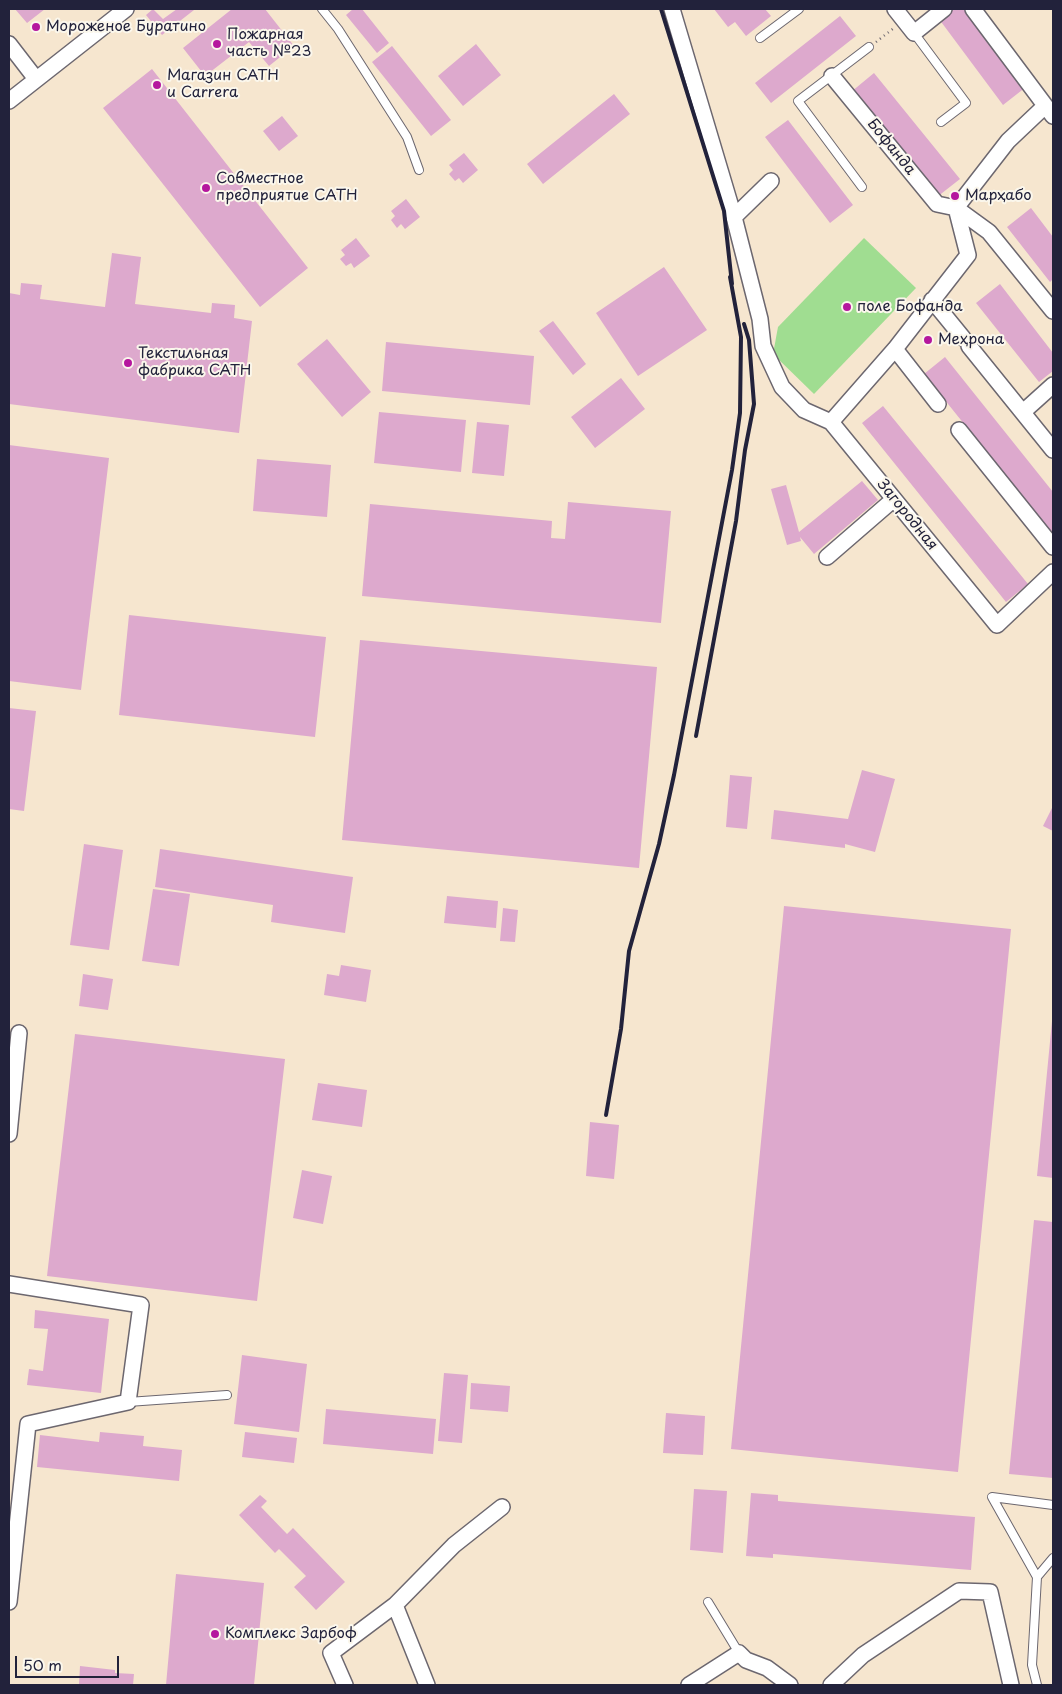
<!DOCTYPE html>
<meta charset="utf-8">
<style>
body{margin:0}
#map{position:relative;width:1062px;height:1694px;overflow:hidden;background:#f6e6cf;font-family:"Playpen Sans",sans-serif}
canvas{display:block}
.frame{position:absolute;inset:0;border:10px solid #22223b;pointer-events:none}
.scale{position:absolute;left:15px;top:1656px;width:104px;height:22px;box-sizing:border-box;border:2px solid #22223b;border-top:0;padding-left:6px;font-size:15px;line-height:18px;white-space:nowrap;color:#22223b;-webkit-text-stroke:4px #fbf7ec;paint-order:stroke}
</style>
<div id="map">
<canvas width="1062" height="1694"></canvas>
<div class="frame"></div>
<div class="scale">50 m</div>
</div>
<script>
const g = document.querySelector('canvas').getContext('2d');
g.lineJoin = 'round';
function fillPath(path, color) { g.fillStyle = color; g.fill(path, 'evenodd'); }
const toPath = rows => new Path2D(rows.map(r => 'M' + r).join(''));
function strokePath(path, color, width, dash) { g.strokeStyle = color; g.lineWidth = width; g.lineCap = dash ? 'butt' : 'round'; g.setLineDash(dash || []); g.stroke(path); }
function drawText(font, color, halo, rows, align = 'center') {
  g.font = font + ' "Playpen Sans",sans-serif'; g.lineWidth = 4; g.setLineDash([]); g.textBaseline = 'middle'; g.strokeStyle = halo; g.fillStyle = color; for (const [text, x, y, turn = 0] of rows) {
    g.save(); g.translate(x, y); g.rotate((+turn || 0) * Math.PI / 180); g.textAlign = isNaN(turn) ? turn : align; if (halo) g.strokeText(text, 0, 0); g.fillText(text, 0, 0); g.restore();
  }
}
fillPath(toPath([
 [864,238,916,288,814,394,773,354,778,327]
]), '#a0dd91');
fillPath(toPath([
 [15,9,45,9,27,23],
 [153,9,163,19,177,9,194,10,162,35,146,15],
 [232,9,265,9,294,46,269,66,249,42,205,76,183,48],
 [353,9,362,9,389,43,377,53,346,15],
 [714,9,765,9,771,16,746,36,735,22,728,27],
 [952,9,967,9,1026,87,1003,105,939,19],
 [840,16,856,36,771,103,755,83],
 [476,44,501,75,463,106,438,76],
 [392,46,451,120,431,136,372,62],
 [152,69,308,268,260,307,103,108],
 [874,73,960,179,937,197,851,92],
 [614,94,630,114,543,184,527,164],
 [282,116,298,136,279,151,263,131],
 [788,120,853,205,830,223,765,137],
 [464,153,478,170,463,183,459,178,455,181,449,174,453,170,449,165],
 [406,199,420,217,405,229,401,224,397,228,391,220,395,216,391,211],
 [1031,208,1053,237,1053,279,1050,282,1007,227],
 [356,238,370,256,354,268,351,263,346,266,340,259,345,255,341,250],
 [112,253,141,257,135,304,211,313,212,303,235,305,234,318,252,321,239,433,9,404,9,293,20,295,21,283,42,285,40,299,105,307],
 [664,267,707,330,638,376,596,313],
 [1000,284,1053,353,1053,371,1039,382,976,303],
 [553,321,586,364,573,375,539,331],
 [327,339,371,392,342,417,297,364],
 [386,342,534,356,530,405,382,391],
 [945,357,1053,492,1053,535,924,374],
 [621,378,645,409,595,448,571,417],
 [883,406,1028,584,1006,602,862,423],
 [379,412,466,420,461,472,374,463],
 [477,422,509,425,504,476,472,473],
 [9,445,109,458,81,690,9,681],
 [257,459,331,465,327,517,253,511],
 [862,481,878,500,814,554,800,537,801,541,787,545,771,489,786,485,799,532],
 [568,502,671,511,661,623,362,596,370,504,552,521,551,538,565,539],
 [129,615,326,637,315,737,119,715],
 [360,640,657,667,639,868,342,840],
 [9,708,36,711,24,811,9,809],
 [862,770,895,779,875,852,845,844,845,848,771,839,774,810,848,819],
 [730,775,752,777,747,829,726,827],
 [1053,806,1053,831,1043,826],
 [84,844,123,850,109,950,70,945],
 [160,849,353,877,345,933,271,922,273,905,155,887],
 [153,889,190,894,179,966,142,961],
 [447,896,498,901,496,928,444,923],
 [784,906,1011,929,958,1472,731,1449],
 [503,908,518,910,515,942,500,941],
 [341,965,371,970,366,1002,324,995,327,974,339,976],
 [83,974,113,979,108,1010,79,1006],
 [1052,1021,1053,1021,1053,1178,1037,1176],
 [75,1034,285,1059,257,1301,47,1276],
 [318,1083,367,1090,362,1127,312,1120],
 [590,1122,619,1125,614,1179,586,1176],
 [302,1170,332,1176,323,1224,293,1218],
 [1034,1220,1053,1222,1053,1478,1009,1474],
 [35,1310,109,1319,101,1393,27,1385,29,1369,43,1371,48,1329,34,1328],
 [242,1355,307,1364,299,1432,234,1424],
 [444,1373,468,1375,462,1443,438,1441],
 [471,1383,510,1386,508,1412,470,1409],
 [326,1409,436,1419,433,1454,323,1444],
 [666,1413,705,1416,703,1455,663,1453],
 [100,1432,144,1436,143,1446,182,1450,179,1481,37,1467,40,1435,99,1442],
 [245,1432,297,1438,294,1463,242,1457],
 [694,1489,727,1491,723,1553,690,1550],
 [751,1493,778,1495,778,1501,975,1517,971,1570,773,1554,773,1558,746,1556],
 [260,1495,267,1501,261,1507,287,1534,293,1528,345,1582,316,1610,294,1587,306,1576,279,1549,275,1553,239,1515],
 [176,1574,264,1583,254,1685,166,1685],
 [80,1666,115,1670,115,1673,134,1674,133,1685,79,1685]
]), '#dda9cd');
const lane = toPath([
 [322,9,338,29,407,137,419,170],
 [914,33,966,103,941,122],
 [760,38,799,9],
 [862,187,798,101,869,47],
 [128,1402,227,1395],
 [1037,1577,1053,1558],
 [708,1602,739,1653],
 [1037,1685,1032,1665,1037,1577,992,1497,1053,1505]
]);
const street = toPath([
 [672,9,734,217],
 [895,9,914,33,944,9],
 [973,9,1053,116],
 [9,44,36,79],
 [832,76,937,204,956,208,989,232,1053,311],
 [9,101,126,9],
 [771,181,734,217,760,319,763,346,782,387,804,410,831,422,997,625,1053,572],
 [932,300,963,338],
 [969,346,1053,450],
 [895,349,938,404],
 [1023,412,1053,385],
 [831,422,895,349,968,255,956,208,1008,141,1045,106],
 [959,430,1053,547],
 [827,557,894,499],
 [9,1134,19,1033],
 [9,1284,141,1305,128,1402,28,1424,9,1602],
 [395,1605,427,1685],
 [345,1685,331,1653,395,1605,454,1545,502,1507],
 [689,1685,739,1653,746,1660,767,1668,790,1685],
 [831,1685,863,1655,959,1591,990,1592,1011,1685]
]);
strokePath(lane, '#6c676f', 10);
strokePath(street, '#6c676f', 18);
strokePath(toPath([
 [876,42,894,28]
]), '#6c676f', 2.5, [1, 4]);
strokePath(lane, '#fff', 8);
strokePath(street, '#fff', 15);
strokePath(toPath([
 [661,9,724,211,732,284],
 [696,736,736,521,745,450,754,404,749,340,744,324],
 [606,1115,621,1029,629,951,659,844,674,775,732,470,740,413,741,337,730,277]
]), '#22223b', 4);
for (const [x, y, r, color] of [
 [36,27,5,"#b5179e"],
 [217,44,5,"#b5179e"],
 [157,85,5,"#b5179e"],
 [206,188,5,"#b5179e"],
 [955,196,5,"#b5179e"],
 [847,307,5,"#b5179e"],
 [928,340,5,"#b5179e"],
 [128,363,5,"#b5179e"],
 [215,1634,5,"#b5179e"]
]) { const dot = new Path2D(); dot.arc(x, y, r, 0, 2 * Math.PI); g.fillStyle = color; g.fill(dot); strokePath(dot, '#fbf7ec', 2); }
drawText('15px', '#22223b', '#fbf7ec', [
 ["Мороженое Буратино",46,27],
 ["Пожарная",227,35],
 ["часть №23",227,52],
 ["Магазин САТН",167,76],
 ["и Carrera",167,93],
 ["Совместное",216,179],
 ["предприятие CATH",216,196],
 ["Марҳабо",965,196],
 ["поле Бофанда",857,307],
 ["Меҳрона",938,340],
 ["Текстильная",138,354],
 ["фабрика САТН",138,371],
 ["Комплекс Зарбоф",225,1634]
], 'left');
drawText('15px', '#22223b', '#fbf7ec', [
 ["Бофанда",891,147,51],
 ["Загородная",907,515,51]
]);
</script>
